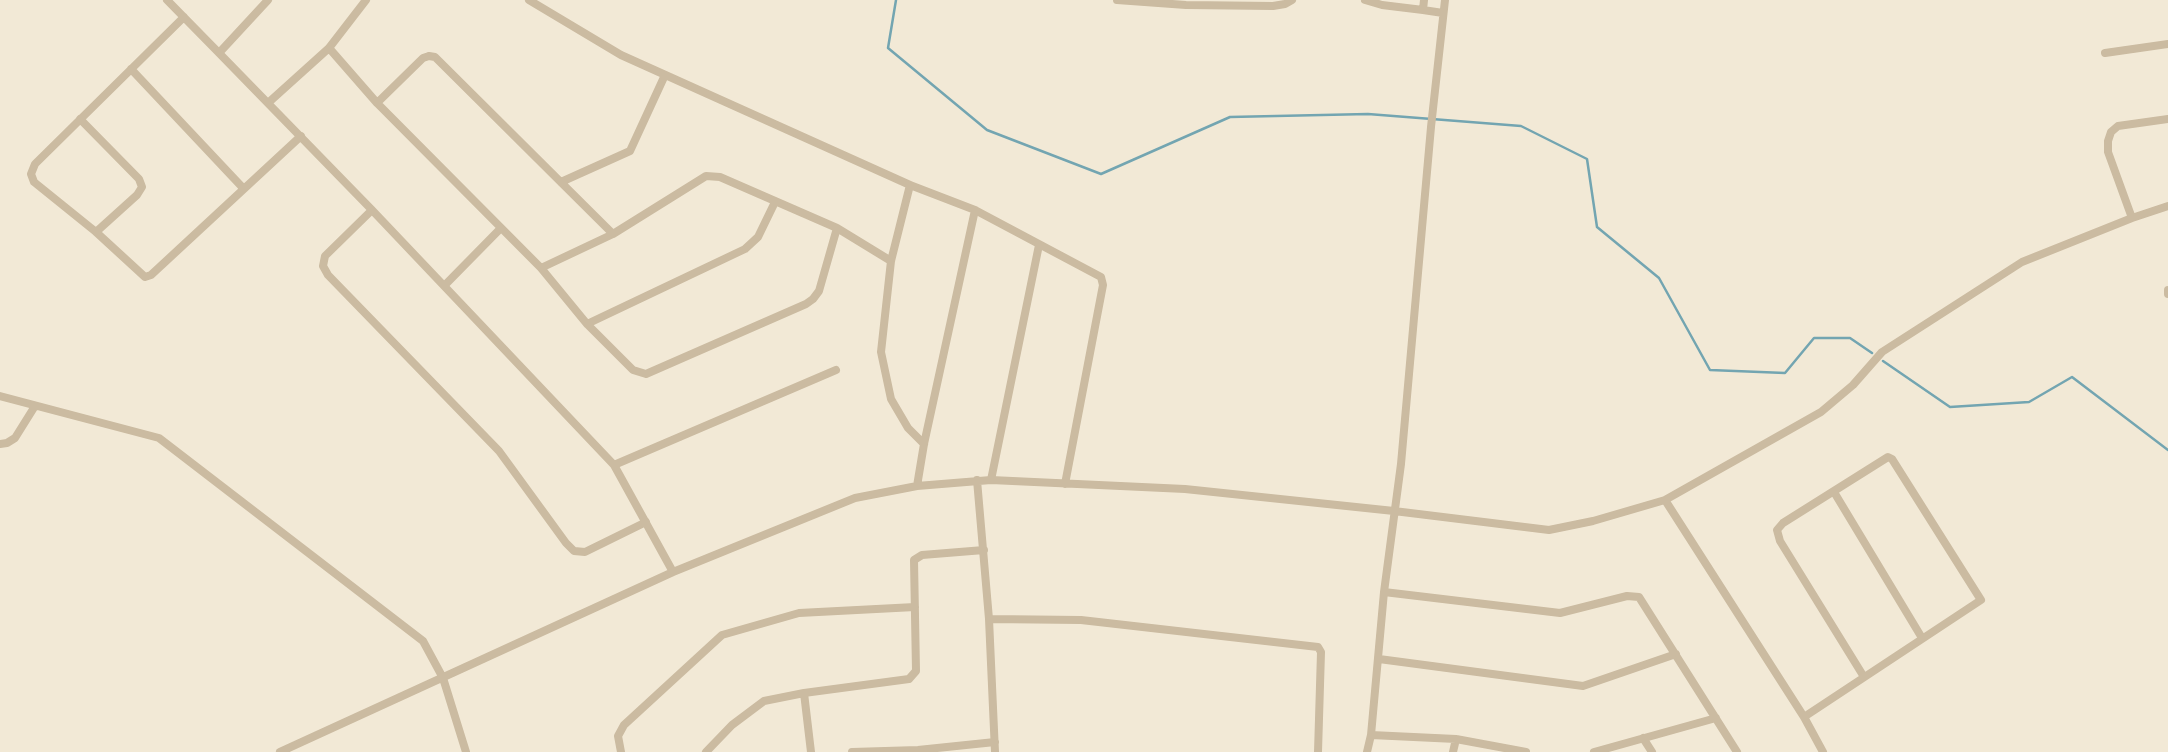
<!DOCTYPE html>
<style>
body{margin:0}
canvas{display:block;background:#f2e9d6}
</style>
<canvas width="2168" height="752"></canvas>
<script>
const g = document.querySelector('canvas').getContext('2d');
g.lineJoin = 'round';
const toPath = rows => new Path2D(rows.map(r => 'M' + r).join(''));
function strokePath(path, color, width, dash) { g.strokeStyle = color; g.lineWidth = width; g.lineCap = dash ? 'butt' : 'round'; g.setLineDash(dash || []); g.stroke(path); }
strokePath(toPath([
 [896,0,888,48,987,130,1101,174,1230,117,1368,114,1521,126,1587,159,1597,227,1659,278,1710,370,1785,373,1814,338,1850,338,1872,353],
 [1883,361,1950,407,2029,402,2072,377,2168,450]
]), '#73a5b1', 2.5);
strokePath(toPath([
 [167,0,219,53],
 [268,0,219,53,372,210,614,465,673,572],
 [529,0,621,55,910,185,975,210,1101,277,1103,285,1065,484],
 [1117,0,1186,5,1273,6,1285,4,1292,0],
 [1365,0,1382,5,1423,10,1424,0],
 [1423,10,1443,13],
 [184,17,35,164,31,174,34,182,96,232,145,277,151,275,301,136],
 [329,48,377,103],
 [2105,53,2168,44],
 [429,56,435,57,613,234,706,176,720,177,837,228,819,291,813,299,806,304,646,374,633,370,587,324,541,268,377,103,423,58,429,56],
 [131,69,243,188],
 [268,103,329,48,366,0],
 [80,119,139,179,142,187,137,195,96,232],
 [561,182,630,151,665,75],
 [910,185,891,261,881,352,891,399,908,428,924,444],
 [372,210,325,256,323,266,328,275,499,451,566,543,574,551,585,552,646,522],
 [2132,218,2108,152,2108,141,2111,132,2118,126,2168,119],
 [837,228,891,261],
 [541,268,613,234],
 [444,286,500,229],
 [2168,290,2168,294],
 [587,324,745,249,758,237,775,202],
 [0,396,159,438,423,641,443,678,466,752],
 [0,444,7,443,15,438,35,406],
 [614,465,836,370],
 [977,480,989,619,995,752],
 [991,480,1039,245],
 [917,486,924,444,975,210],
 [1834,492,1922,638],
 [1665,500,1804,717,1823,752],
 [1384,592,1560,613,1627,596,1639,597,1737,752],
 [989,619,1081,620,1318,647,1321,652,1318,752],
 [1379,659,1583,686,1676,654],
 [1804,717,1981,600,1892,459,1888,457,1783,523,1777,530,1780,541,1864,677],
 [1371,735,1456,739,1526,752],
 [1643,738,1652,752],
 [280,752,673,572,855,498,917,486,991,480,1185,489,1394,511,1549,530,1593,521,1665,500,1821,412,1853,385,1882,352,2022,262,2132,218,2168,206],
 [621,752,618,736,624,725,722,635,799,613,915,607],
 [706,752,732,725,764,701,804,693],
 [811,752,804,693,909,679,916,671,914,560,922,555,984,550],
 [852,752,918,750,995,742],
 [1367,752,1371,735,1384,592,1401,464,1431,127,1445,0],
 [1453,752,1456,739],
 [1594,752,1716,718]
]), '#cbbba1', 8);
</script>
